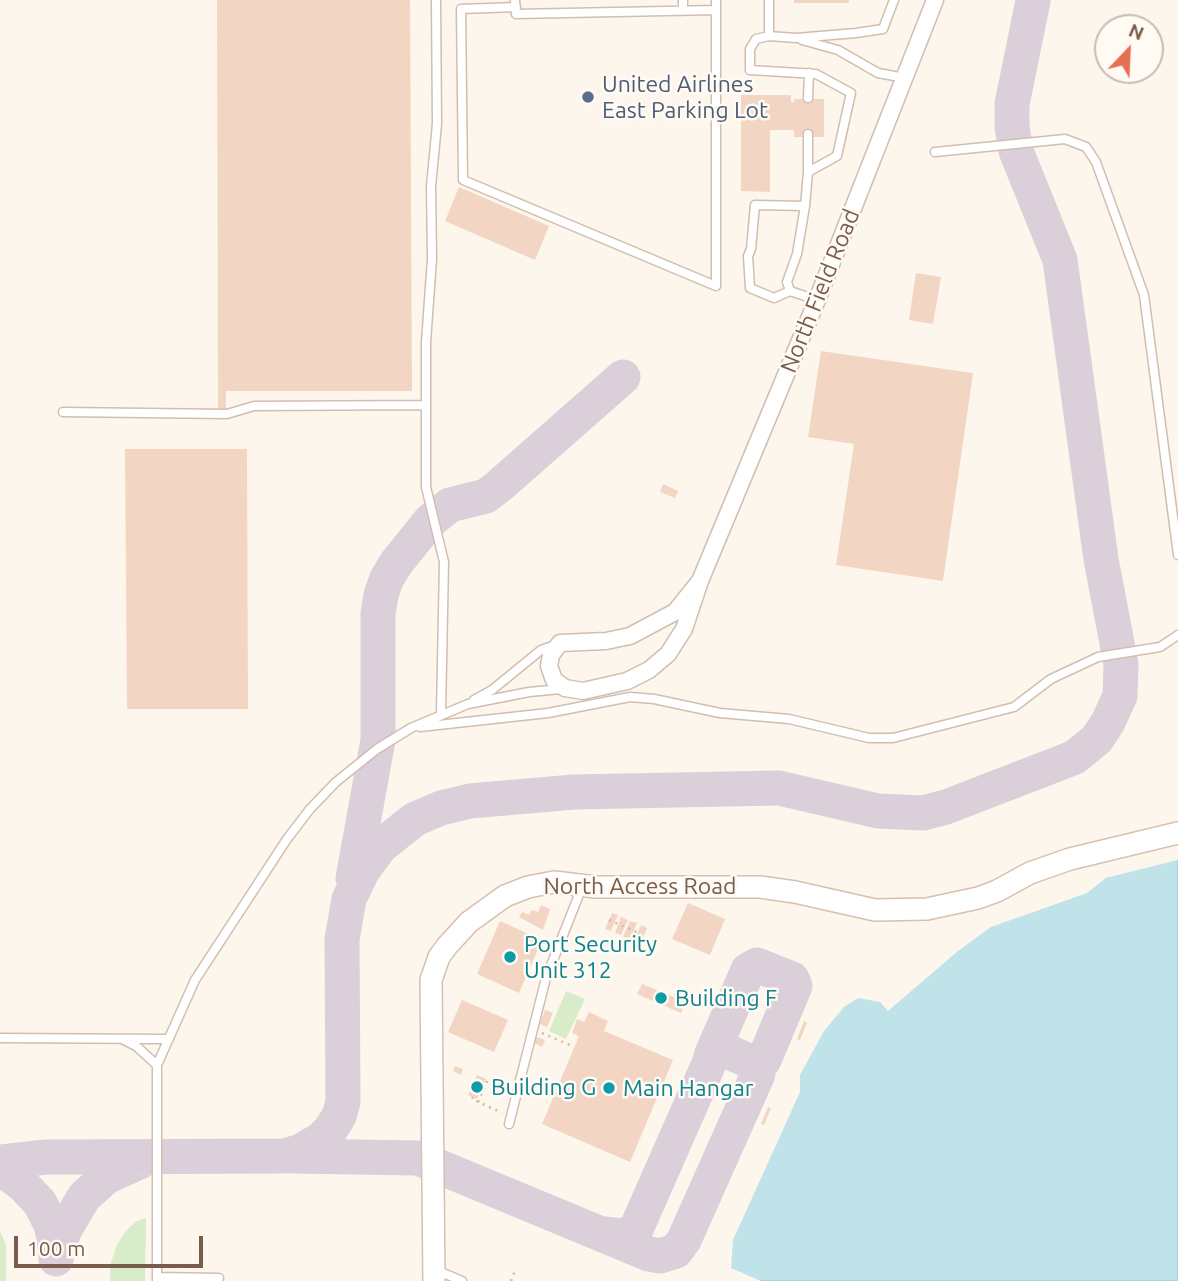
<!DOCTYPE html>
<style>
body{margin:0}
#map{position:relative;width:1178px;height:1281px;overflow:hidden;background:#fdf6ec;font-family:Ubuntu,sans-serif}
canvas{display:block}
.north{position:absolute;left:1094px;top:14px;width:70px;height:70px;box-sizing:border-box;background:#fffaf3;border:2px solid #cabbb1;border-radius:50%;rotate:23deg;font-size:19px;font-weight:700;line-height:28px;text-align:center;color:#7a5c4d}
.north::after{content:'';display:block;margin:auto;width:24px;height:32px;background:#e76f51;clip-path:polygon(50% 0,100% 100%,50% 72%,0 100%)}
.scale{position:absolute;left:14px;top:1236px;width:189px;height:32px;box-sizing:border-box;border:4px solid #7a5c4d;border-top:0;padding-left:9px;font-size:21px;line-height:24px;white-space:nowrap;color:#7a5c4d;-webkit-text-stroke:5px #fffaf3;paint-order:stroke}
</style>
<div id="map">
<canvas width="1178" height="1281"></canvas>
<div class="north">N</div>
<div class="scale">100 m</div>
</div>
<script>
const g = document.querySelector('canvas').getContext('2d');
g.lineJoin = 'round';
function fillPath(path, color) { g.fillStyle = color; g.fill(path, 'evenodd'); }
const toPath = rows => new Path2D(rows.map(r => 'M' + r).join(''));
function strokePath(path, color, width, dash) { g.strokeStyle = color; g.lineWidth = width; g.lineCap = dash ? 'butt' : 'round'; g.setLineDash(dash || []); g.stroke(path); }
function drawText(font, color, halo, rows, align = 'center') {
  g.font = font + ' Ubuntu,sans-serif'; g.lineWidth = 5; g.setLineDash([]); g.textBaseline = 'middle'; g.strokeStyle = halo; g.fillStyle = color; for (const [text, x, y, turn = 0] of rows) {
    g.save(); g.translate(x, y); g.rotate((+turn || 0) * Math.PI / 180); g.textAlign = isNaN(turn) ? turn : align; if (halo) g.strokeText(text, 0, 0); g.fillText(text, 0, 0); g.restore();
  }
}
fillPath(toPath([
 [566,991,585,999,566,1039,549,1031],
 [146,1218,145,1281,110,1281,110,1266,116,1247,124,1233,135,1222],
 [0,1231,6,1245,6,1281,0,1281]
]), '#d8ecc9');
const water = toPath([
 [1178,851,1178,1281,712,1281,826,1006,857,989,877,998,978,925,1178,851]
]);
fillPath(water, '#bfe3e8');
strokePath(water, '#a5d3da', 2);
fillPath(toPath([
 [1178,848,1178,860,1106,878,1087,893,991,927,958,951,888,1011,880,1002,858,998,844,1007,824,1031,800,1075,800,1092,733,1240,731,1268,761,1281,709,1281,716,1265,713,1261,788,1093,787,1081,792,1071,824,1003,832,997,856,986,865,986,870,991,873,989,878,994,976,922,1036,884,1075,869]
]), '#fdf6ec');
strokePath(toPath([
 [353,878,378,740,378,614,381,595,387,578,397,562,430,521,450,505,486,496,499,486,623,377],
 [711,1056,748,970,757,965,792,979,795,986,764,1060,754,1063],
 [292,1156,418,1158,649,1254,660,1256,676,1251,684,1240,758,1074,758,1067,754,1063,724,1050,714,1052,637,1227,632,1232,622,1236,604,1234],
 [0,1162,46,1157,285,1156,301,1151,320,1140,331,1129,339,1116,343,1102,342,939,349,899,363,870,381,846,415,819,441,808,470,801,574,792,779,788,878,811,923,813,946,807,1060,763,1075,757,1097,739,1108,722,1120,696,1121,664,1101,559,1060,260,1016,151,1012,127,1012,104,1033,1],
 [0,1168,23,1185,40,1203,52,1227,56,1258],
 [56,1259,64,1231,84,1197,106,1177,141,1161]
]), '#dbcfda', 35);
fillPath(toPath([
 [217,0,410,0,412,391,226,391,226,409,218,409],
 [794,0,849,0,849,3,794,3],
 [741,95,791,95,791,102,794,102,794,99,824,99,824,137,794,137,794,130,770,130,770,192,741,191],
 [459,187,549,226,535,260,445,221],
 [916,273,941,277,933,324,909,320],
 [821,351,973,373,943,581,836,565,854,444,808,437],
 [125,449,247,449,248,709,127,709],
 [663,484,678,491,675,498,660,492],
 [688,903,725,919,710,955,672,939],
 [541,905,550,909,543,930,519,917,522,912,529,915,532,910,538,912],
 [612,913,618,915,611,931,605,929],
 [621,917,628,920,621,935,615,933],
 [500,921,542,940,519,993,477,974],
 [630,921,637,923,630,939,623,937],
 [641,925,647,928,640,944,634,941],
 [642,984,686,1002,681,1013,637,994],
 [462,1000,508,1020,494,1052,448,1032],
 [545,1010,553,1013,547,1027,540,1024],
 [589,1012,608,1021,604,1031,673,1060,630,1162,542,1124,579,1036,572,1033,577,1019,584,1022],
 [804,1021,807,1023,800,1040,797,1039],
 [537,1037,545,1040,542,1047,534,1043],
 [455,1066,463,1069,461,1075,453,1071],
 [477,1075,486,1079,477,1099,468,1095],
 [768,1107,771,1108,764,1125,761,1124]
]), '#f3d5c3');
const lane = toPath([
 [436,0,437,124,431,186,432,259,426,342,426,487,444,562,441,713],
 [515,0,516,14,716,10],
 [683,0,683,11],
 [516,7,461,9,463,180,716,286,716,0],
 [769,36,769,0],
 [802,40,838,50,878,73,905,78],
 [808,98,809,73],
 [935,152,1065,139,1086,147,1096,162,1144,295,1178,555],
 [808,172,808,134],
 [790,291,774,298,750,288,748,256,751,249,755,205,805,206],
 [817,300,790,291,787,282,797,254,805,206,808,172,837,156,851,93,816,74,750,70,750,49,756,39,769,36,796,38,856,33,883,29,894,0],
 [63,412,227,414,254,406,426,405],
 [474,700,492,690,541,650,558,644],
 [420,727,548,713,630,697,654,699,720,713,789,719,869,738,893,738,1014,707,1051,679,1098,657,1160,647,1178,635],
 [0,1038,169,1039],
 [122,1039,136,1046,157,1065],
 [509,1124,546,978,582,887],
 [434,1272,443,1273,462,1281],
 [157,1277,219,1278],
 [157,1281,157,1065,195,980,287,839,310,809,336,782,377,749,411,728,468,704,529,692,561,689]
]);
const street = toPath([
 [700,581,675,612,630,636,606,641,560,643,551,655,549,666,554,680,565,688,583,691,627,681,649,670,668,654,684,629,700,581,817,300,935,0]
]);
const secondary = toPath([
 [434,1281,431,980,439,957,447,946,469,922,505,896,528,887,554,882,596,887,760,887,795,892,875,910,927,909,978,898,997,891,1030,873,1070,859,1178,833]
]);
strokePath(lane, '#d1beb0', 11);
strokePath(street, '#d1beb0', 19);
strokePath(secondary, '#d6c0b0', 24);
strokePath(toPath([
 [609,920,641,934],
 [542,1033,574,1047],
 [473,1097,472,1099,502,1113],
 [478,1102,489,1077],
 [511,1281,516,1268]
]), '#d9b8a5', 2.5, [2, 5]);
strokePath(lane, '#fff', 8);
strokePath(street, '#fff', 16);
strokePath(secondary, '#fff', 21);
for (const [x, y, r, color] of [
 [588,97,7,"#5c6f8a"],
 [510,957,7,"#0f9aa8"],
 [661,998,7,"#0f9aa8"],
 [477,1087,7,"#0f9aa8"],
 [609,1088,7,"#0f9aa8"]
]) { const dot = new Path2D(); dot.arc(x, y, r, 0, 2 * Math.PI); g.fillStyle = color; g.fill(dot); strokePath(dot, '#fffaf3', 2.5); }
drawText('23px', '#4e5e75', '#fffaf3', [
 ["United Airlines",602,84],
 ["East Parking Lot",602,110]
], 'left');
drawText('23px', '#7a5c4d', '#fffaf3', [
 ["North Field Road",820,291,-68],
 ["North Access Road",640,886]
]);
drawText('23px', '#0d838f', '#fffaf3', [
 ["Port Security",524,944],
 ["Unit 312",524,970],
 ["Building F",675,998],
 ["Building G",491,1087],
 ["Main Hangar",623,1088]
], 'left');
</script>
